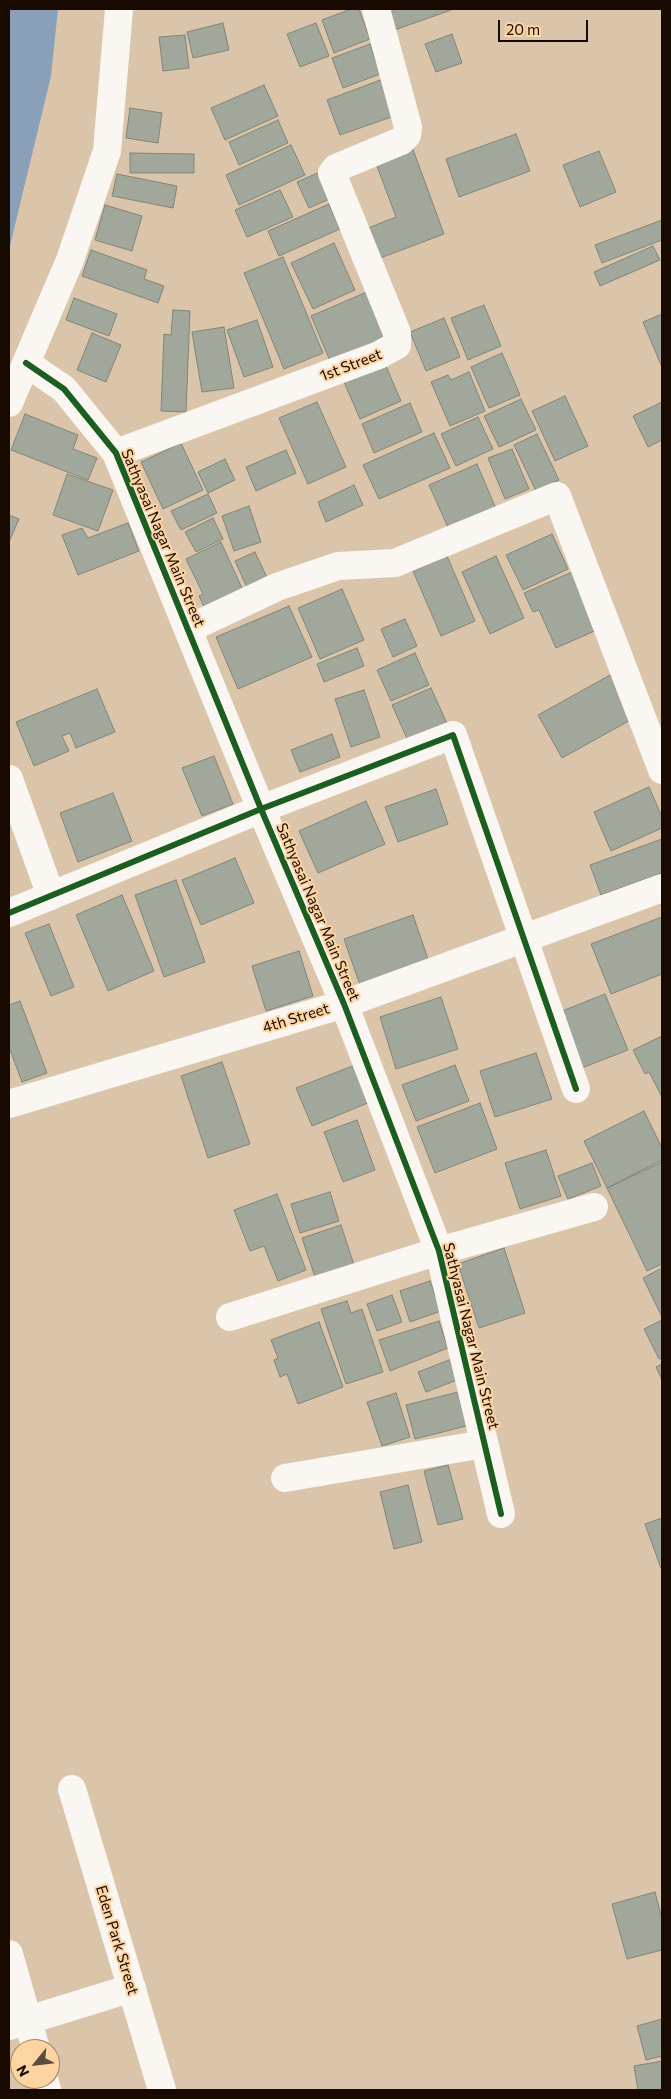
<!DOCTYPE html>
<style>
body{margin:0}
#map{position:relative;width:671px;height:2099px;overflow:hidden;background:#dbc5aa;font-family:Commissioner,sans-serif}
canvas{display:block}
.frame{position:absolute;inset:0;border:10px solid #180a00;pointer-events:none}
.north{position:absolute;left:10px;top:2039px;width:50px;height:50px;box-sizing:border-box;background:#fed4a2;border:1px solid #a28361;border-radius:50%;rotate:241deg;font-size:14px;font-weight:700;line-height:20px;text-align:center;color:#180a00}
.north::after{content:'';display:block;margin:auto;width:18px;height:22px;background:#5c4b3b;clip-path:polygon(50% 0,100% 100%,50% 72%,0 100%)}
.scale{position:absolute;left:498px;top:20px;width:90px;height:22px;box-sizing:border-box;border:2px solid #180a00;border-top:0;padding-left:6px;font-size:15px;line-height:18px;white-space:nowrap;color:#180a00;-webkit-text-stroke:4px #fed4a2;paint-order:stroke}
</style>
<div id="map">
<canvas width="671" height="2099"></canvas>
<div class="frame"></div>
<div class="north">N</div>
<div class="scale">20 m</div>
</div>
<script>
const g = document.querySelector('canvas').getContext('2d');
g.lineJoin = 'round';
function fillPath(path, color) { g.fillStyle = color; g.fill(path, 'evenodd'); }
const toPath = rows => new Path2D(rows.map(r => 'M' + r).join(''));
function strokePath(path, color, width, dash) { g.strokeStyle = color; g.lineWidth = width; g.lineCap = dash ? 'butt' : 'round'; g.setLineDash(dash || []); g.stroke(path); }
function drawText(font, color, halo, rows, align = 'center') {
  g.font = font + ' Commissioner,sans-serif'; g.lineWidth = 4; g.setLineDash([]); g.textBaseline = 'middle'; g.strokeStyle = halo; g.fillStyle = color; for (const [text, x, y, turn = 0] of rows) {
    g.save(); g.translate(x, y); g.rotate((+turn || 0) * Math.PI / 180); g.textAlign = isNaN(turn) ? turn : align; if (halo) g.strokeText(text, 0, 0); g.fillText(text, 0, 0); g.restore();
  }
}
fillPath(toPath([
 [9,9,58,9,51,76,9,250]
]), '#8aa0b8');
const building = toPath([
 [351,9,359,9,370,39,334,53,322,20,351,9],
 [380,9,454,9,389,32,380,9],
 [223,23,229,50,193,58,187,32,223,23],
 [316,23,329,56,300,67,287,34,316,23],
 [452,34,462,63,436,72,425,44,452,34],
 [185,35,189,68,163,71,159,37,185,35],
 [370,44,380,74,343,88,332,58,370,44],
 [383,79,397,115,340,135,327,100,383,79],
 [264,85,278,116,225,140,211,108,264,85],
 [130,108,162,113,158,143,126,138,130,108],
 [278,120,288,143,239,165,229,142,278,120],
 [516,134,530,171,459,197,446,159,516,134],
 [411,144,444,234,375,260,363,230,396,217,374,158,411,144],
 [291,145,305,175,239,205,226,175,291,145],
 [599,151,616,192,580,207,563,165,599,151],
 [130,153,194,154,194,173,130,173,130,153],
 [322,171,334,197,309,208,297,182,322,171],
 [117,174,177,186,173,208,112,196,117,174],
 [280,190,293,217,247,237,235,210,280,190],
 [329,204,340,229,279,256,268,231,329,204],
 [105,205,142,216,132,251,95,240,105,205],
 [662,220,662,240,602,263,595,245,662,220],
 [334,243,355,290,313,309,291,263,334,243],
 [653,246,660,260,600,286,594,272,653,246],
 [91,250,147,270,144,279,164,286,158,303,82,276,91,250],
 [283,257,323,353,284,369,244,273,283,257],
 [369,291,388,337,330,361,311,316,369,291],
 [74,298,117,314,109,336,66,320,74,298],
 [484,305,501,346,468,360,451,318,484,305],
 [173,310,190,311,186,412,161,411,164,334,171,335,173,310],
 [662,314,662,364,661,365,643,322,662,314],
 [444,318,460,357,426,371,410,332,444,318],
 [257,320,273,367,244,377,227,330,257,320],
 [224,327,234,388,202,392,192,332,224,327],
 [92,333,121,345,106,382,77,370,92,333],
 [502,353,520,395,489,408,471,367,502,353],
 [385,364,401,401,360,419,344,382,385,364],
 [469,372,485,411,450,426,431,382,448,375,451,380,469,372],
 [565,396,588,446,555,461,532,411,565,396],
 [521,399,536,430,499,447,484,416,521,399],
 [317,402,346,467,308,484,279,418,317,402],
 [662,402,662,440,648,447,633,416,662,402],
 [410,403,422,432,374,453,362,424,410,403],
 [25,414,78,435,73,449,97,458,88,480,11,450,25,414],
 [478,417,493,449,456,466,441,434,478,417],
 [434,433,450,468,379,499,363,465,434,433],
 [537,434,559,480,536,491,514,445,537,434],
 [181,443,203,490,163,509,141,462,181,443],
 [512,449,529,489,505,499,488,458,512,449],
 [286,450,296,473,256,491,246,467,286,450],
 [225,459,235,480,208,493,198,472,225,459],
 [477,464,497,511,450,532,429,485,477,464],
 [67,474,113,490,98,531,53,515,67,474],
 [354,485,363,505,326,522,318,502,354,485],
 [208,494,217,513,181,530,171,511,208,494],
 [249,506,261,542,234,551,222,516,249,506],
 [9,515,19,519,9,542,9,515],
 [213,518,223,539,196,552,185,532,213,518],
 [128,523,139,551,78,575,62,535,82,528,88,538,128,523],
 [552,534,568,569,523,590,506,555,552,534],
 [221,542,246,597,208,615,199,596,203,594,186,559,221,542],
 [255,552,270,584,250,594,235,561,255,552],
 [447,556,475,621,441,636,413,571,447,556],
 [496,556,524,618,490,634,462,572,496,556],
 [572,572,597,630,556,648,539,610,533,612,524,593,572,572],
 [342,589,364,640,320,659,298,608,342,589],
 [289,606,312,657,238,689,216,637,289,606],
 [405,619,417,646,393,657,381,629,405,619],
 [357,648,364,666,324,682,317,664,357,648],
 [415,653,429,685,391,701,377,670,415,653],
 [612,674,636,717,562,758,538,715,612,674],
 [431,688,449,728,410,745,392,705,431,688],
 [97,689,115,732,76,748,70,733,62,736,69,751,34,766,16,722,97,689],
 [364,690,380,737,351,747,335,699,364,690],
 [332,734,340,757,300,772,291,750,332,734],
 [214,756,233,804,202,816,182,768,214,756],
 [649,787,662,817,662,828,611,851,594,812,649,787],
 [436,789,448,824,398,842,385,807,436,789],
 [113,793,132,841,78,862,60,813,113,793],
 [366,801,385,844,318,873,299,831,366,801],
 [662,839,662,873,601,895,590,865,662,839],
 [235,858,254,903,201,925,182,880,235,858],
 [176,880,205,962,164,977,135,895,176,880],
 [122,895,154,971,108,991,76,915,122,895],
 [413,915,429,962,360,985,344,939,413,915],
 [662,917,662,974,611,994,591,944,662,917],
 [49,924,74,987,51,996,25,933,49,924],
 [299,951,313,996,266,1011,252,966,299,951],
 [605,994,628,1050,579,1069,557,1013,605,994],
 [441,997,458,1049,396,1069,380,1017,441,997],
 [20,1001,47,1073,22,1082,9,1047,9,1005,20,1001],
 [662,1036,662,1097,649,1072,645,1074,633,1050,662,1036],
 [536,1053,552,1099,495,1117,480,1071,536,1053],
 [222,1062,250,1144,208,1158,181,1076,222,1062],
 [355,1065,370,1102,312,1126,296,1088,355,1065],
 [455,1065,469,1101,416,1121,402,1085,455,1065],
 [480,1103,497,1149,435,1173,417,1127,480,1103],
 [644,1111,662,1148,662,1160,607,1188,584,1141,644,1111],
 [357,1120,375,1170,343,1182,324,1132,357,1120],
 [546,1150,561,1196,520,1209,505,1163,546,1150],
 [662,1162,662,1264,647,1271,607,1188,662,1162],
 [592,1163,601,1186,568,1199,558,1176,592,1163],
 [330,1192,339,1221,300,1233,291,1204,330,1192],
 [277,1194,306,1270,278,1281,264,1246,250,1251,234,1210,277,1194],
 [341,1225,354,1265,315,1277,302,1238,341,1225],
 [504,1248,525,1313,479,1328,458,1264,504,1248],
 [662,1268,662,1317,643,1278,662,1268],
 [430,1281,441,1311,410,1322,400,1291,430,1281],
 [392,1295,402,1322,377,1331,367,1304,392,1295],
 [347,1301,351,1313,362,1309,383,1372,346,1384,321,1309,347,1301],
 [662,1320,662,1358,659,1359,644,1329,662,1320],
 [439,1321,448,1348,390,1371,379,1340,439,1321],
 [319,1322,343,1387,298,1404,287,1374,280,1377,274,1360,278,1358,271,1340,319,1322],
 [457,1357,465,1377,426,1392,418,1372,457,1357],
 [662,1364,662,1380,656,1367,662,1364],
 [462,1391,470,1425,415,1439,406,1405,462,1391],
 [396,1393,410,1437,382,1446,367,1402,396,1393],
 [448,1465,463,1519,438,1525,424,1471,448,1465],
 [408,1485,422,1542,394,1549,380,1492,408,1485],
 [662,1518,662,1571,645,1524,662,1518],
 [655,1892,662,1919,662,1950,627,1959,612,1904,655,1892],
 [662,2019,662,2056,646,2060,637,2026,662,2019],
 [662,2061,662,2090,638,2090,634,2066,662,2061]
]);
fillPath(building, '#a1a79a');
strokePath(building, '#818477', 1);
strokePath(toPath([
 [26,363,64,389,116,453,261,809,344,1004,439,1251,501,1514],
 [9,403,70,260,107,151,119,9],
 [116,453,379,355,397,345,397,333,332,173,336,168,401,141,407,135,408,127,376,9],
 [188,629,277,587,338,566,395,563,557,496,662,770],
 [9,779,51,896],
 [9,913,261,809,453,735,576,1089],
 [9,1104,344,1004,662,888],
 [230,1317,439,1251,594,1207],
 [285,1478,484,1444],
 [72,1789,162,2090],
 [9,1954,36,2049],
 [9,2026,132,1988],
 [44,2079,47,2090]
]), '#faf6f2', 28);
strokePath(toPath([
 [26,363,64,389,116,453,261,809,344,1004,439,1251,501,1514],
 [9,913,261,809,453,735,576,1089]
]), '#1b5e20', 6);
drawText('15px', '#180a00', '#fed4a2', [
 ["1st Street",351,365,-21],
 ["Sathyasai Nagar Main Street",163,538,67],
 ["Sathyasai Nagar Main Street",318,912,67],
 ["4th Street",296,1018,-17],
 ["Sathyasai Nagar Main Street",471,1336,76],
 ["Eden Park Street",117,1940,73]
]);
</script>
